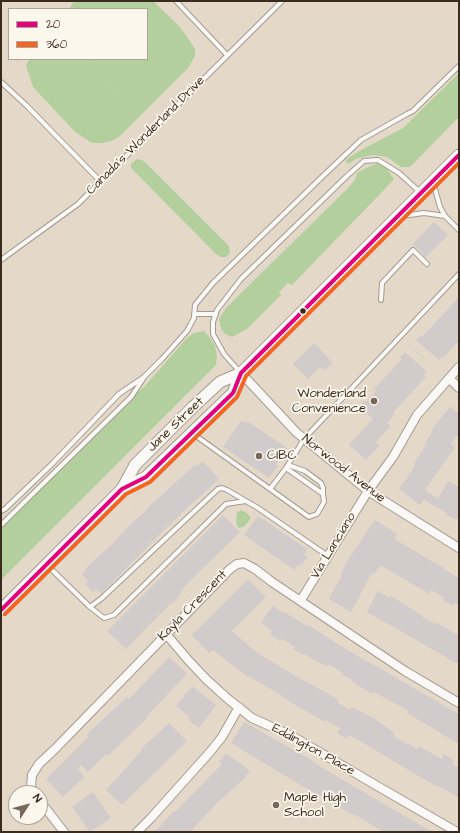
<!DOCTYPE html>
<style>
body{margin:0}
#map{position:relative;width:460px;height:833px;overflow:hidden;background:#e4d9c8;font-family:"Architects Daughter",sans-serif}
canvas{display:block}
.frame{position:absolute;inset:0;border:2px solid #3b2a1e;pointer-events:none}
.legend{position:absolute;left:8px;top:8px;width:140px;height:52px;box-sizing:border-box;background:#fbf7ec;border:1px solid #aea59a;margin:0;padding:5px 7px;list-style:none;font-size:12px;color:#3b2a1e}
.legend li{display:flex;align-items:center;gap:8px;height:20px}
.legend b{width:20px;border:1px solid #aea59a}
.north{position:absolute;left:8px;top:785px;width:40px;height:40px;box-sizing:border-box;background:#fbf7ec;border:1px solid #aea59a;border-radius:50%;rotate:54deg;font-size:11px;font-weight:700;line-height:16px;text-align:center;color:#3b2a1e}
.north::after{content:'';display:block;margin:auto;width:14px;height:18px;background:#76675a;clip-path:polygon(50% 0,100% 100%,50% 72%,0 100%)}
</style>
<div id="map">
<canvas width="460" height="833"></canvas>
<div class="frame"></div>
<ul class="legend">
<li><b style="height:5px;background:#e5007d"></b>20</li>
<li><b style="height:5px;background:#f26522"></b>360</li>
</ul>
<div class="north">N</div>
</div>
<script>
const g = document.querySelector('canvas').getContext('2d');
g.lineJoin = 'round';
function fillPath(path, color) { g.fillStyle = color; g.fill(path, 'evenodd'); }
const toPath = rows => new Path2D(rows.map(r => 'M' + r).join(''));
function strokePath(path, color, width, dash) { g.strokeStyle = color; g.lineWidth = width; g.lineCap = dash ? 'butt' : 'round'; g.setLineDash(dash || []); g.stroke(path); }
function drawText(font, color, halo, rows, align = 'center') {
  g.font = font + ' "Architects Daughter",sans-serif'; g.lineWidth = 3.5; g.setLineDash([]); g.textBaseline = 'middle'; g.strokeStyle = halo; g.fillStyle = color; for (const [text, x, y, turn = 0] of rows) {
    g.save(); g.translate(x, y); g.rotate((+turn || 0) * Math.PI / 180); g.textAlign = isNaN(turn) ? turn : align; if (halo) g.strokeText(text, 0, 0); g.fillText(text, 0, 0); g.restore();
  }
}
fillPath(toPath([
 [74,1,153,1,179,26,188,38,195,49,195,56,188,68,119,137,111,141,103,143,92,143,75,132,33,87,26,66,29,59,147,59,147,9,69,9],
 [459,73,459,117,410,167,401,167,387,157,372,155,356,159,348,164,345,160,361,150,403,128],
 [137,159,142,160,145,162,229,246,230,253,226,257,221,257,216,254,135,172,131,168,131,164],
 [378,163,387,169,394,179,382,192,292,285,288,283,279,292,281,295,247,329,232,337,225,334,221,328,219,319,226,308,346,190,355,180,357,173,366,168],
 [204,331,211,339,215,346,217,356,216,365,1,580,1,527,131,398,145,386,186,339,194,333],
 [241,510,247,513,251,518,244,527,242,527,239,528,236,524,237,513]
]), '#b4cf9e');
fillPath(toPath([
 [434,222,448,235,426,257,413,244],
 [459,297,459,341,443,358,442,357,439,360,416,340,421,335,423,336],
 [314,343,333,363,325,371,320,367,308,379,293,364],
 [405,352,427,372,424,376,426,377,393,413,395,415,387,423,391,426,376,442,380,445,366,460,349,445,373,419,359,406,364,401,366,402,376,391,374,389,402,359,400,357],
 [450,407,459,414,459,433,451,444,455,447,425,490,438,499,448,481,459,487,459,514,456,520,445,514,446,512,424,500,420,505,399,489,415,466,414,464,427,442,426,441,433,430,432,429],
 [241,421,246,423,247,421,287,448,276,464,278,466,269,478,223,447],
 [203,461,219,479,165,529,101,594,96,589,93,592,85,584,88,581,82,575,86,570,85,569,114,542,133,522,147,510,146,509,195,465,196,467],
 [223,515,240,532,180,591,182,592,177,597,178,598,172,604,171,603,126,649,107,631],
 [258,516,307,549,304,555,308,557,302,565,298,565,294,570,244,535],
 [375,520,397,534,394,539,444,568,443,569,459,578,459,605,455,603,453,606,443,600,444,597,431,590,429,594,380,565,374,575,372,573,351,612,329,599,342,575,341,574,349,558],
 [248,579,266,597,232,631,256,652,294,675,329,694,338,700,337,702,350,710,352,707,373,718,395,733,394,736,406,744,407,743,417,749,419,746,442,759,444,754,454,760,452,764,459,768,459,798,439,786,438,787,427,781,360,741,349,735,347,739,337,733,340,728,326,720,325,722,282,697,283,696,244,674,213,650,209,653,192,635],
 [378,591,390,598,391,596,423,616,422,617,435,624,436,622,459,636,459,664,456,662,456,663,446,658,446,657,367,612],
 [273,606,283,613,284,612,307,626,307,625,318,631,339,645,459,714,459,744,407,713,408,711,398,705,374,692,372,694,351,681,352,680,341,674,342,672,328,664,327,667,304,654,304,655,293,649,295,647,282,639,280,641,270,635,272,631,261,622],
 [169,657,187,674,146,717,147,718,108,756,106,754,88,772,81,765,78,768,84,777,63,797,46,779,89,736,87,734,127,697,129,699],
 [192,686,216,705,199,728,188,720,190,717,176,706],
 [244,722,310,759,321,767,432,832,383,832,366,821,354,814,353,815,319,795,319,796,309,790,231,743],
 [169,723,187,741,122,805,106,790,142,750,141,749],
 [226,753,250,771,243,780,219,801,190,832,154,832,166,820,166,819,174,811,175,812,222,764,219,762],
 [93,792,111,818,90,832,72,807]
]), '#d1cbcb');
const lane = toPath([
 [176,1,227,55],
 [1,82,27,106,100,181],
 [433,182,440,207,445,216,459,230],
 [402,216,424,213,445,216],
 [1,260,78,204,282,1],
 [381,300,382,283,413,250,427,264],
 [194,314,216,314],
 [240,372,224,354,213,334,213,322,217,310,241,279,348,175,364,161,378,160,399,173,421,193],
 [192,433,309,517,317,514,324,502,323,494,286,468,270,489],
 [288,465,305,471,321,483,323,488,323,494],
 [286,468,304,439,459,274],
 [1,511,5,509,52,464,119,394,144,377,162,359,187,331,194,318,195,305,213,283,324,175,361,140,407,114,413,111,459,66],
 [1,525,131,397,143,379],
 [47,565,90,607,104,618,114,615,226,504,246,501],
 [90,607,102,598,218,489,222,488,227,490,258,508,328,556]
]);
const street = toPath([
 [241,373,296,432,368,491,459,548],
 [449,378,459,388],
 [301,600,368,491,393,457,417,415,459,367],
 [166,634,189,661,207,680,228,699,252,718,292,736,379,787,457,832],
 [35,793,31,787,32,775,39,764,55,749,230,569,237,564,244,563,255,569,272,582,405,671,459,703],
 [40,801,64,832],
 [137,832,151,818,210,752,222,737,239,707]
]);
const secondary = toPath([
 [122,489,146,477,233,393,241,373],
 [1,610,122,489,135,465,193,407,220,382,241,373,459,155]
]);
strokePath(lane, '#a49b8f', 6);
strokePath(street, '#a49b8f', 10);
strokePath(secondary, '#a49b8f', 13);
strokePath(toPath([
 [88,59,137,117],
 [18,61,19,59],
 [115,153,118,156],
 [240,293,312,221],
 [209,306,213,295],
 [221,330,225,336,231,340,240,342],
 [408,344,429,363],
 [134,511,158,535],
 [165,573,189,597]
]), '#cac6c1', 1.5, [1, 3]);
strokePath(lane, '#fbf9f7', 4);
strokePath(street, '#fbf9f7', 8);
strokePath(secondary, '#fbf9f7', 11);
strokePath(toPath([
 [1,610,122,489,146,477,233,393,241,373,459,155]
]), '#e5007d', 4);
strokePath(toPath([
 [5,614,126,494,150,482,237,397,246,376,459,163]
]), '#f26522', 4);
for (const [x, y, r, color] of [
 [303,311,3.5,"#3b2a1e"],
 [374,401,4,"#76675a"],
 [259,456,4,"#76675a"],
 [276,805,4,"#76675a"]
]) { const dot = new Path2D(); dot.arc(x, y, r, 0, 2 * Math.PI); g.fillStyle = color; g.fill(dot); strokePath(dot, '#fbf7ec', 1.5); }
drawText('13px', '#3b2a1e', '#fbf7ec', [
 ["Canada's Wonderland Drive",146,136,-45],
 ["Jane Street",176,425,-44],
 ["Norwood Avenue",343,469,38],
 ["Via Lanciano",334,546,-59],
 ["Kayla Crescent",193,606,-46],
 ["Eddington Place",313,750,29]
]);
drawText('13px', '#3b2a1e', '#fbf7ec', [
 ["Wonderland",366,394,"right"],
 ["Convenience",366,409,"right"],
 ["CIBC",267,456],
 ["Maple High",284,798],
 ["School",284,813]
], 'left');
</script>
